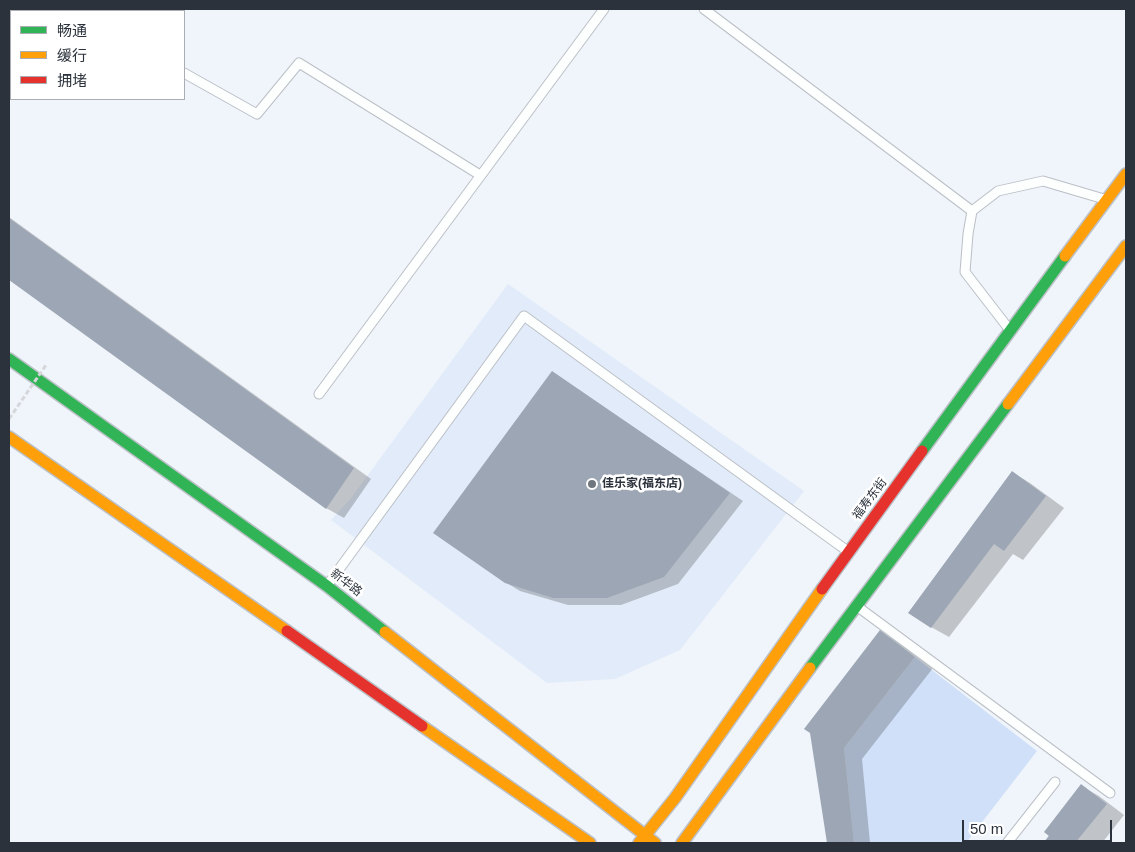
<!DOCTYPE html>
<meta charset="utf-8">
<style>
body{margin:0}
#map{position:relative;width:1135px;height:852px;overflow:hidden;background:#f0f5fb;font-family:Arial,"Noto Sans SC",sans-serif}
canvas{display:block}
.frame{position:absolute;inset:0;border:10px solid #2b323c;pointer-events:none}
.legend{position:absolute;left:10px;top:10px;width:175px;height:90px;box-sizing:border-box;background:#fff;border:1px solid #aaadb1;margin:0;padding:6px 9px;list-style:none;font-size:15px;color:#2b323c}
.legend li{display:flex;align-items:center;gap:10px;height:25px}
.legend b{width:25px;border:1px solid #aaadb1}
.scale{position:absolute;left:962px;top:820px;width:150px;height:22px;box-sizing:border-box;border:2px solid #2b323c;border-top:0;padding-left:6px;font-size:15px;line-height:18px;white-space:nowrap;color:#2b323c;-webkit-text-stroke:4px #fff;paint-order:stroke}
</style>
<div id="map">
<canvas width="1135" height="852"></canvas>
<div class="frame"></div>
<ul class="legend">
<li><b style="height:6px;background:#30b455"></b>畅通</li>
<li><b style="height:6px;background:#ff9f0a"></b>缓行</li>
<li><b style="height:6px;background:#e5322d"></b>拥堵</li>
</ul>
<div class="scale">50 m</div>
</div>
<script>
const g = document.querySelector('canvas').getContext('2d');
g.lineJoin = 'round';
function fillPath(path, color) { g.fillStyle = color; g.fill(path, 'evenodd'); }
const toPath = rows => new Path2D(rows.map(r => 'M' + r).join(''));
function strokePath(path, color, width, dash) { g.strokeStyle = color; g.lineWidth = width; g.lineCap = dash ? 'butt' : 'round'; g.setLineDash(dash || []); g.stroke(path); }
function drawText(font, color, halo, rows, align = 'center') {
  g.font = font + ' Arial,"Noto Sans SC",sans-serif'; g.lineWidth = 5; g.setLineDash([]); g.textBaseline = 'middle'; g.strokeStyle = halo; g.fillStyle = color; for (const [text, x, y, turn = 0] of rows) {
    g.save(); g.translate(x, y); g.rotate((+turn || 0) * Math.PI / 180); g.textAlign = isNaN(turn) ? turn : align; if (halo) g.strokeText(text, 0, 0); g.fillText(text, 0, 0); g.restore();
  }
}
fillPath(toPath([
 [508,284,804,491,680,650,615,679,547,683,331,520,351,498]
]), '#e2ebf9');
fillPath(toPath([
 [915,657,1037,751,966,843,854,843,844,748]
]), '#d0e0f8');
fillPath(toPath([
 [9,217,371,479,344,518,326,508,9,278],
 [552,372,743,501,678,584,621,605,568,605,520,591,505,582],
 [1012,472,1030,483,1064,508,1023,560,1013,554,949,637,931,627],
 [880,632,898,642,933,668,862,759,870,843,828,843,811,732],
 [1081,786,1099,796,1124,815,1102,843,1044,843]
]), '#0003');
fillPath(toPath([
 [9,218,354,468,326,509,9,280],
 [552,371,730,493,664,577,607,598,553,598,505,583,433,533],
 [1012,471,1046,496,1004,551,994,544,931,628,908,613],
 [880,630,915,657,844,748,854,843,827,843,810,733,804,729],
 [1081,784,1107,804,1075,843,1043,843,1049,836,1044,832]
]), '#9da6b4');
const lane = toPath([
 [70,9,74,11],
 [704,9,972,211],
 [32,11,33,9],
 [9,44,11,41],
 [184,73,257,114,299,63,480,175],
 [1009,329,965,272,968,234,972,211,998,191,1043,181,1104,199],
 [319,394,604,9],
 [329,583,524,316,846,550],
 [858,607,1110,793],
 [1007,843,1055,782]
]);
const fast = toPath([
 [9,359,327,586,385,632],
 [922,451,1065,256],
 [810,668,1008,404]
]);
const slow = toPath([
 [1065,256,1126,174],
 [1008,404,1126,246],
 [9,437,287,631],
 [385,632,655,843],
 [422,726,590,843],
 [639,843,675,798,822,589],
 [682,843,810,668]
]);
const jam = toPath([
 [822,589,922,451],
 [287,631,422,726]
]);
strokePath(lane, '#bbc0c7', 11);
strokePath(fast, '#bbc0c7', 14);
strokePath(slow, '#bbc0c7', 14);
strokePath(jam, '#bbc0c7', 14);
strokePath(lane, '#fdfefe', 9);
strokePath(fast, '#30b455', 11);
strokePath(slow, '#ff9f0a', 11);
strokePath(jam, '#e5322d', 11);
strokePath(toPath([
 [9,419,46,365]
]), '#d6d7da', 3, [5, 2.5]);
for (const [x, y, r, color] of [
 [592,484,5,"#70767f"]
]) { const dot = new Path2D(); dot.arc(x, y, r, 0, 2 * Math.PI); g.fillStyle = color; g.fill(dot); strokePath(dot, '#fff', 2); }
drawText('bold 12px', '#2b323c', '#fff', [
 ["佳乐家(福东店)",602,484]
], 'left');
drawText('12px', '#2b323c', '#fff', [
 ["福寿东街",870,499,-53],
 ["新华路",346,583,37]
]);
</script>
